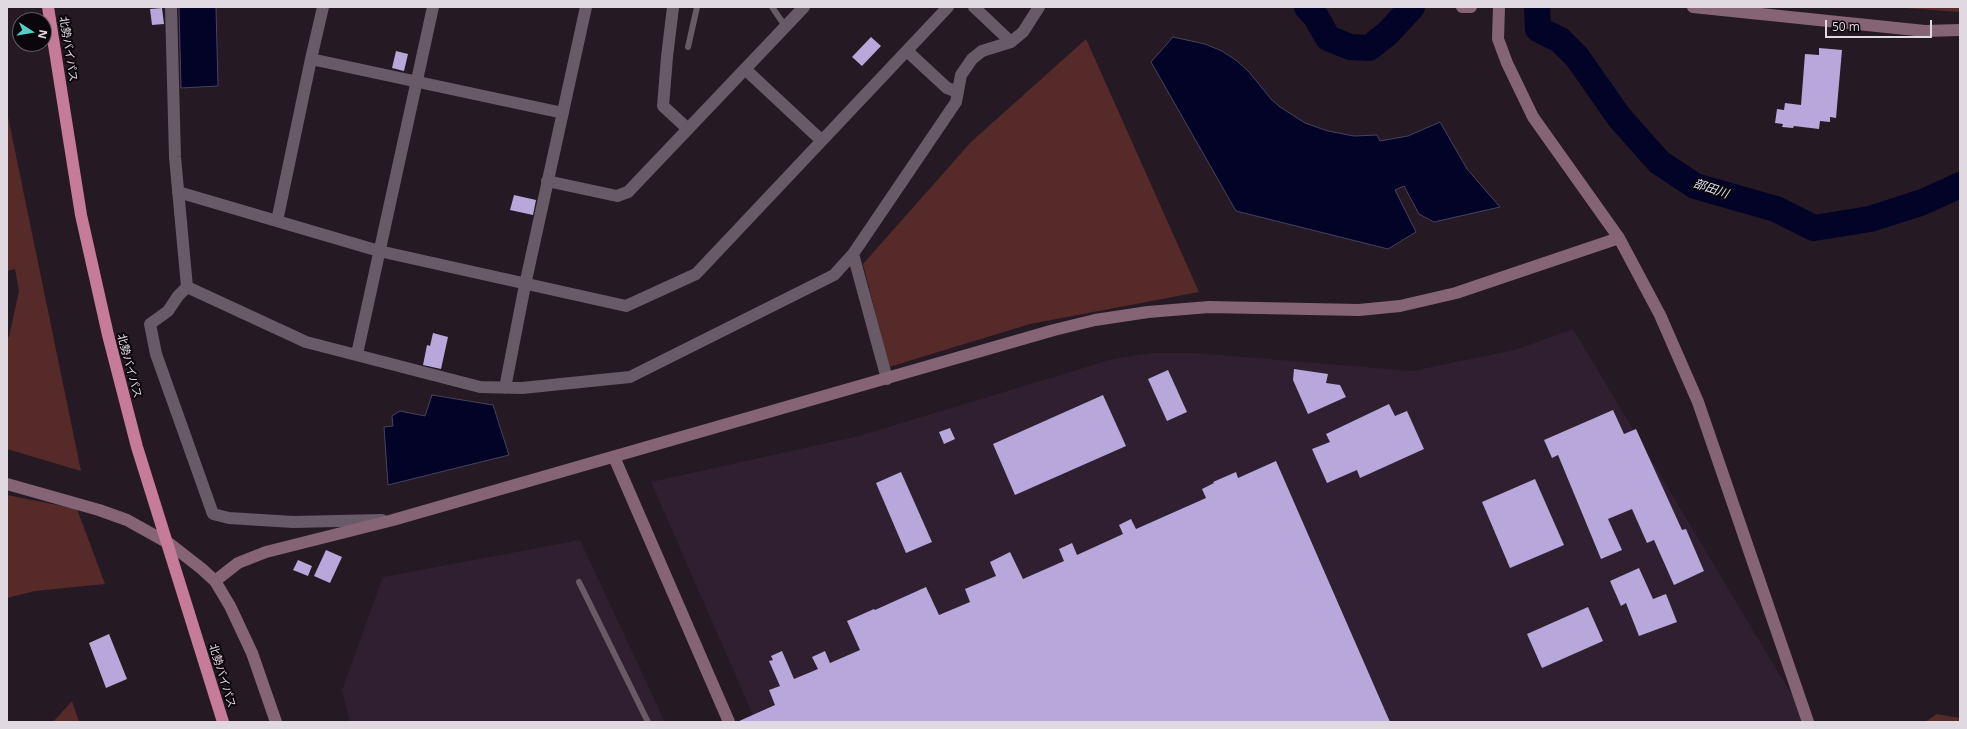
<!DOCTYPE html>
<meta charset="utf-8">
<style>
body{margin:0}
#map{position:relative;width:1967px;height:729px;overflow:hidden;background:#251924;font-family:"Open Sans",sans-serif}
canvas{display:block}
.frame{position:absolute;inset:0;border:8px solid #e1d9e1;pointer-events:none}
.north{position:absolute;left:12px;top:12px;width:40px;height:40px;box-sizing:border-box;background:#0b060b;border:1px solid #615a61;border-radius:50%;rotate:102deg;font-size:11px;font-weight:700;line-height:16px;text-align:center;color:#e1d9e1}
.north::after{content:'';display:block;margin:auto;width:14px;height:18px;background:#55cec5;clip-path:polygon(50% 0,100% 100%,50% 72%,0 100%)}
.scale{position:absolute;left:1825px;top:20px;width:107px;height:18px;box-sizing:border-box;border:2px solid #e1d9e1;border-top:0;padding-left:5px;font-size:12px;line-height:14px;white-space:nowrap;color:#e1d9e1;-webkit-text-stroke:3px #0b060b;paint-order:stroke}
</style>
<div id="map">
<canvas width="1967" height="729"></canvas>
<div class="frame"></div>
<div class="north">N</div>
<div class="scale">50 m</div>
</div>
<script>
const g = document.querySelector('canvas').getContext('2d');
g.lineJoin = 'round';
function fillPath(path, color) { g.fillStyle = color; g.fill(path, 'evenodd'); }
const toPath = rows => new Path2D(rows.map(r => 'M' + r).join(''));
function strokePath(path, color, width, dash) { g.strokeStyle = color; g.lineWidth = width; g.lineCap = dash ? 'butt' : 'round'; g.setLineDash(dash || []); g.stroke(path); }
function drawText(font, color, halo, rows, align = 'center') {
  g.font = font + ' "Open Sans","Noto Sans JP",sans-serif'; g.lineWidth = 4; g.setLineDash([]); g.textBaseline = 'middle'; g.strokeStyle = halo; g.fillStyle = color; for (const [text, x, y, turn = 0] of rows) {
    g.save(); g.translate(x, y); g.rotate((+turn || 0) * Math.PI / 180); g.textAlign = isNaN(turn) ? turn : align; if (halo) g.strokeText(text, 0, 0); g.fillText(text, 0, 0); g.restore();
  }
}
fillPath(toPath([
 [1573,329,1808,722,756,722,651,482,859,436,1113,359,1151,353,1196,353,1412,371,1515,350],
 [580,540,665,722,350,722,342,690,383,577]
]), '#301f30');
fillPath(toPath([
 [1891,7,1960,7,1960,12],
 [1086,39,1199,292,1030,324,889,367,863,264,971,142],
 [7,112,81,471,7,449,7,338,9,337,19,291,15,269,7,271],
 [7,495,77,509,105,584,35,591,7,598],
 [72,701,79,722,53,722],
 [1937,714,1960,718,1960,722,1925,722]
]), '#562a29');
const water = toPath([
 [179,7,216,7,218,86,181,88,179,7],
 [1173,37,1205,44,1222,51,1237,61,1249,72,1271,99,1280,107,1305,123,1328,131,1354,136,1377,135,1380,141,1408,136,1440,122,1467,169,1500,207,1434,222,1419,214,1404,186,1395,190,1416,232,1388,249,1236,211,1151,62,1173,37],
 [432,395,493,405,509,455,388,485,384,427,393,426,392,416,400,411,425,416,432,395]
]);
fillPath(water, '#030327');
strokePath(water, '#46435f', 1);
strokePath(toPath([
 [1307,7,1316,17,1328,38,1350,47,1369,48,1388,33,1412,7],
 [1537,7,1538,29,1560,40,1577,57,1619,117,1659,162,1695,186,1776,209,1814,228,1870,219,1923,202,1960,185]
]), '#030327', 26);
fillPath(toPath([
 [162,8,164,24,152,25,150,9],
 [871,37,881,46,862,66,852,57],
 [1819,48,1842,50,1836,118,1830,117,1830,122,1820,121,1819,129,1794,126,1793,128,1782,127,1783,124,1775,123,1777,109,1784,110,1785,103,1801,105,1805,54,1819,55],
 [396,51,408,54,404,71,392,68],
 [514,195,536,200,533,215,510,210],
 [433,333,448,337,441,369,423,365,427,345,430,346],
 [1294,369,1328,374,1326,383,1340,385,1346,397,1308,414,1293,380],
 [1168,370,1187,412,1167,421,1148,379],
 [1103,395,1126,446,1015,495,993,444],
 [1389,404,1395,416,1407,411,1424,449,1360,478,1357,470,1327,483,1312,449,1330,442,1326,434],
 [1613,410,1624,434,1636,429,1682,530,1686,529,1704,571,1674,585,1654,540,1647,543,1632,509,1608,519,1622,550,1601,559,1558,455,1552,458,1544,440],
 [950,428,955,439,944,444,939,432],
 [1276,461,1390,722,737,722,775,705,769,690,780,686,769,661,773,660,771,656,782,651,794,679,818,669,812,657,825,651,830,663,860,650,847,621,874,609,875,610,926,587,939,615,970,602,965,589,996,576,990,562,1010,552,1023,579,1064,561,1059,549,1072,543,1077,555,1123,534,1119,525,1131,519,1136,529,1206,498,1202,489,1214,483,1213,482,1236,472,1238,478],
 [901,472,932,542,906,553,876,483],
 [1535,479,1564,545,1510,568,1482,502],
 [326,550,342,557,330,583,314,576],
 [298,560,312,566,308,576,293,570],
 [1639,568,1653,599,1666,594,1677,622,1639,636,1626,603,1621,606,1610,581],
 [1588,607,1603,641,1542,668,1527,634],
 [109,634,127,679,106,688,89,643]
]), '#b7a7da');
strokePath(toPath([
 [772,7,785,26],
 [688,47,697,7],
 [579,582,648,722]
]), '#695a68', 6);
strokePath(toPath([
 [171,7,175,157,187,287],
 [673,7,667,57,663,106,688,129],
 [974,7,1011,42],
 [907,51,947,88,958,92],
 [311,59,323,7],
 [745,69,821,140],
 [547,181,617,196,628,192,804,7],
 [178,192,379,251,626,306,696,274,948,7],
 [277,221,311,59,563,113],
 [853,254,887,379],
 [187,287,306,342,480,387,522,388,630,377,834,275,853,254,956,102,961,75,972,59,982,51,1011,42,1023,32,1039,7],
 [187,287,178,296,168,311,150,324,156,354,213,514,229,518,293,522,382,520],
 [357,354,433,7],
 [505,388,525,285,586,7]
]), '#695a68', 12);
strokePath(toPath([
 [1462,7,1471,7],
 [1499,7,1498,39,1507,63,1533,117,1619,238,1660,315,1698,402,1808,722],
 [1693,7,1925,31,1960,30],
 [614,457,729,722],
 [7,484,99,510,127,520,170,544,202,569,215,581,230,606,252,653,276,722],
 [215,581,238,563,266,552,393,520,1054,330,1095,320,1148,312,1209,307,1359,310,1400,306,1456,293,1619,238]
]), '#856476', 12);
strokePath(toPath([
 [48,7,81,215,108,335,137,447,223,722]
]), '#c67b98', 12);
drawText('11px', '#e1d9e1', '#0b060b', [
 ["北勢バイパス",68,49,81],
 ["北勢バイパス",129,366,75],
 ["北勢バイパス",222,676,73]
]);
drawText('italic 12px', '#dde2f1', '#0b060b', [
 ["部田川",1711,189,19]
]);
</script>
